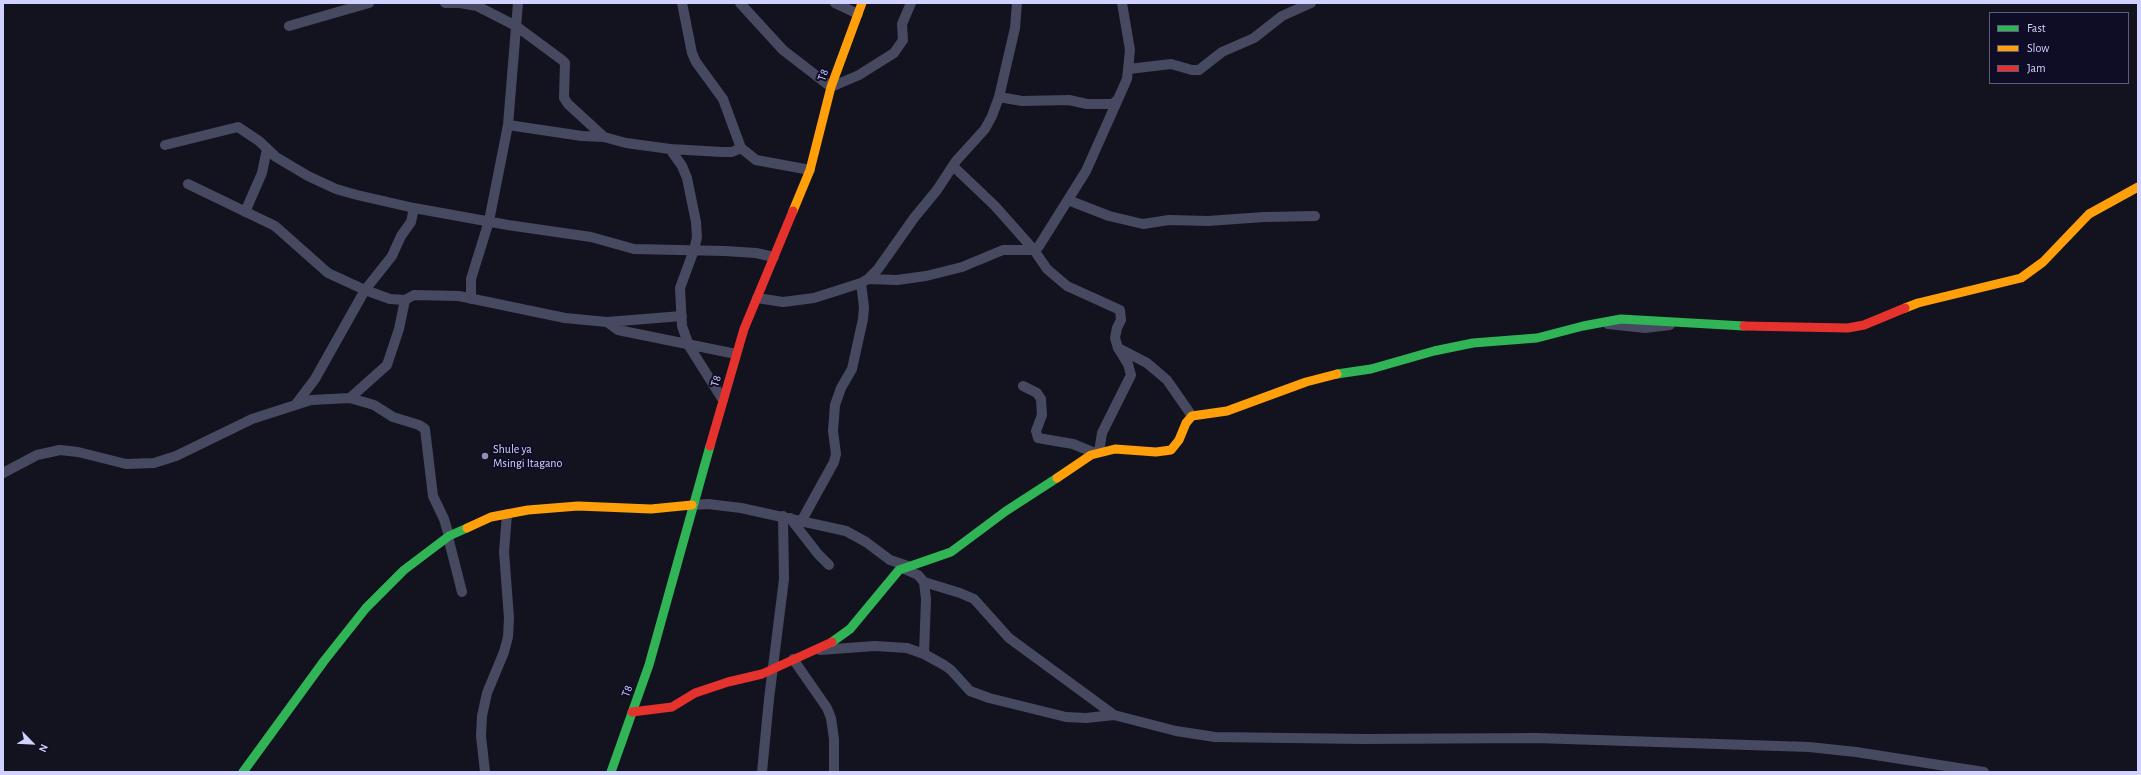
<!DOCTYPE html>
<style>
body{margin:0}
#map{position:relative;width:2141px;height:775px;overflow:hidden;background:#13131f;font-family:"Alegreya Sans",sans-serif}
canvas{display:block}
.frame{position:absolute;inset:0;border:4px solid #d1d2ff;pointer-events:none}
.legend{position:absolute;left:1989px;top:12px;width:140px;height:72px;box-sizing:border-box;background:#0e0d25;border:1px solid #5c5c7c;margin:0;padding:5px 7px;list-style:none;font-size:12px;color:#d1d2ff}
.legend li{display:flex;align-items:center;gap:8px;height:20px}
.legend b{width:20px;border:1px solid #5c5c7c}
.north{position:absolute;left:12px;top:723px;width:40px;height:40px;-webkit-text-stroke:3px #0e0d25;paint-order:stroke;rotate:114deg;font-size:11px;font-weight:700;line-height:16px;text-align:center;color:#d1d2ff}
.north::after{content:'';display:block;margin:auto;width:14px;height:18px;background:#d1d2ff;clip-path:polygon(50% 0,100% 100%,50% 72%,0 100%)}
</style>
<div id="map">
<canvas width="2141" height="775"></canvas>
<div class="frame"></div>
<ul class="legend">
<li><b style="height:5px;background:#30b455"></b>Fast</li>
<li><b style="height:5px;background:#ff9f0a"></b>Slow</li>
<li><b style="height:5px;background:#e5322d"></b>Jam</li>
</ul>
<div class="north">N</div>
</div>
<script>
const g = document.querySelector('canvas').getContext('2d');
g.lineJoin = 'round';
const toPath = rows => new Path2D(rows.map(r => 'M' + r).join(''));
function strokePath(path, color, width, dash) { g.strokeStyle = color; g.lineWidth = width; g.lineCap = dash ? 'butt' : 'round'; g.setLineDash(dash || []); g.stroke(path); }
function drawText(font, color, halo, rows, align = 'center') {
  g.font = font + ' "Alegreya Sans",sans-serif'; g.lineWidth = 4; g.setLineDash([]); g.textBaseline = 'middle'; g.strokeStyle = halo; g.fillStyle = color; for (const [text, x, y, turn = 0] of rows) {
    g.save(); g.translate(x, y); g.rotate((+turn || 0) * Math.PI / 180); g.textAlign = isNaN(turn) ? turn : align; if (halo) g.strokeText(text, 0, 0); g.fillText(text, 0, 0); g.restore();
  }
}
strokePath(toPath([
 [445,3,458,3],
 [460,3,477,6,516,26,562,60,565,63,564,98,568,104,604,137,626,143,670,149,722,152,732,152,741,148],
 [682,3,692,53,696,62,723,99,741,148,756,160,810,170],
 [740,3,783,50,831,87,859,75,894,53,903,40,902,24,911,3],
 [835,3,858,14],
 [289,26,369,3],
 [1129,69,1171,64,1192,70,1199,70,1222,52,1254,38,1282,16,1311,3],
 [999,97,1022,101,1069,100,1087,104,1113,104,1118,99],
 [508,125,582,136,604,137],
 [165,145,238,127,259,141,276,157,308,176,336,189,357,195,414,208,508,225,591,237,634,249,725,251,756,253,774,257],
 [670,149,682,166,687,178,696,222,697,237,694,250,680,288,682,326,689,346,723,400],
 [953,166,995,206,1034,250,1047,269,1067,286,1120,310,1121,320,1117,328,1115,338,1118,348,1128,364,1131,375,1102,433,1099,452],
 [188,184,275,226,328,273,365,290,390,299,405,300,414,295,459,296,565,318,607,322,682,316],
 [1068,200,1109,216,1143,224,1169,220,1208,221,1264,217,1315,216],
 [245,212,262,173,267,149],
 [868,279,897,280,926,276,962,267,1003,250,1034,250,1039,246,1086,171,1127,79,1130,50,1122,3],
 [757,298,783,302,814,298,861,283,868,279,878,269,914,218,937,190,956,161,985,129,992,116,999,97,1015,28,1017,3],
 [471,299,471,279,489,221,508,125,518,3],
 [607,322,618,330,736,354],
 [1608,324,1645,328,1670,325],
 [1118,348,1147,363,1167,380,1192,416],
 [1023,386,1037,393,1041,399,1042,415,1036,431,1038,438,1073,444,1095,453],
 [350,398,387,365,399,329,405,300],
 [296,404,315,379,365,290,392,256,401,236,411,222,414,208],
 [3,473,37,455,60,450,78,452,126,464,154,463,176,456,252,419,311,400,350,398,374,405,393,417,419,425,425,429,433,496,444,519,449,536],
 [692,505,708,504,741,508,846,531,866,542,890,560,908,566],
 [790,518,818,554,829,565],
 [802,520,834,462,836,454,833,431,835,405,841,388,852,369,863,319,864,307,861,283],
 [448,537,462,592],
 [902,568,918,575,924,582,926,599,924,654],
 [924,582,960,593,974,599,1009,638,1114,715],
 [820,650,875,646,907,648,924,654,944,665,951,670,970,691,989,698,1066,717,1086,718,1114,715,1176,731,1215,737,1363,739,1536,738,1809,747,1856,752,1984,772],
 [793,659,827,708,831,718,834,739,834,772],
 [485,772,481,736,482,716,487,693,504,652,508,637,509,618,504,552,507,514],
 [762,772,769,699,784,579,783,516]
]), '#474960', 10);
strokePath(toPath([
 [1337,374,1371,369,1434,351,1473,343,1537,338,1583,326,1621,319,1744,326],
 [832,642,850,629,899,570,951,552,1006,511,1057,478],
 [243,772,324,661,366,608,404,570,449,536,467,528],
 [611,772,649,665,710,446]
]), '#30b455', 9);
strokePath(toPath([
 [793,211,810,170,831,87,862,3],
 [1905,308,1918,303,2021,278,2043,262,2089,214,2138,187],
 [1057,478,1091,455,1115,449,1156,452,1171,450,1179,440,1186,423,1192,416,1227,411,1306,382,1337,374],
 [467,528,491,517,528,510,578,506,651,509,692,505]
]), '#ff9f0a', 9);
strokePath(toPath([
 [1744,326,1848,328,1864,325,1905,308],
 [710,446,744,329,793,211],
 [632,712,672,707,695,693,728,682,762,674,832,642]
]), '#e5322d', 9);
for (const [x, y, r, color] of [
 [485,456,4,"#8e8fb1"]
]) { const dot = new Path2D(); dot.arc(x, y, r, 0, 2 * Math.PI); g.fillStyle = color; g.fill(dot); strokePath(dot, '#0e0d25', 1.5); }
drawText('12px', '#d1d2ff', '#0e0d25', [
 ["T8",823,75,-71],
 ["T8",716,381,-74],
 ["T8",627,691,-70]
]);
drawText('12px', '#d1d2ff', '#0e0d25', [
 ["Shule ya",493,449],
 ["Msingi Itagano",493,463]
], 'left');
</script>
